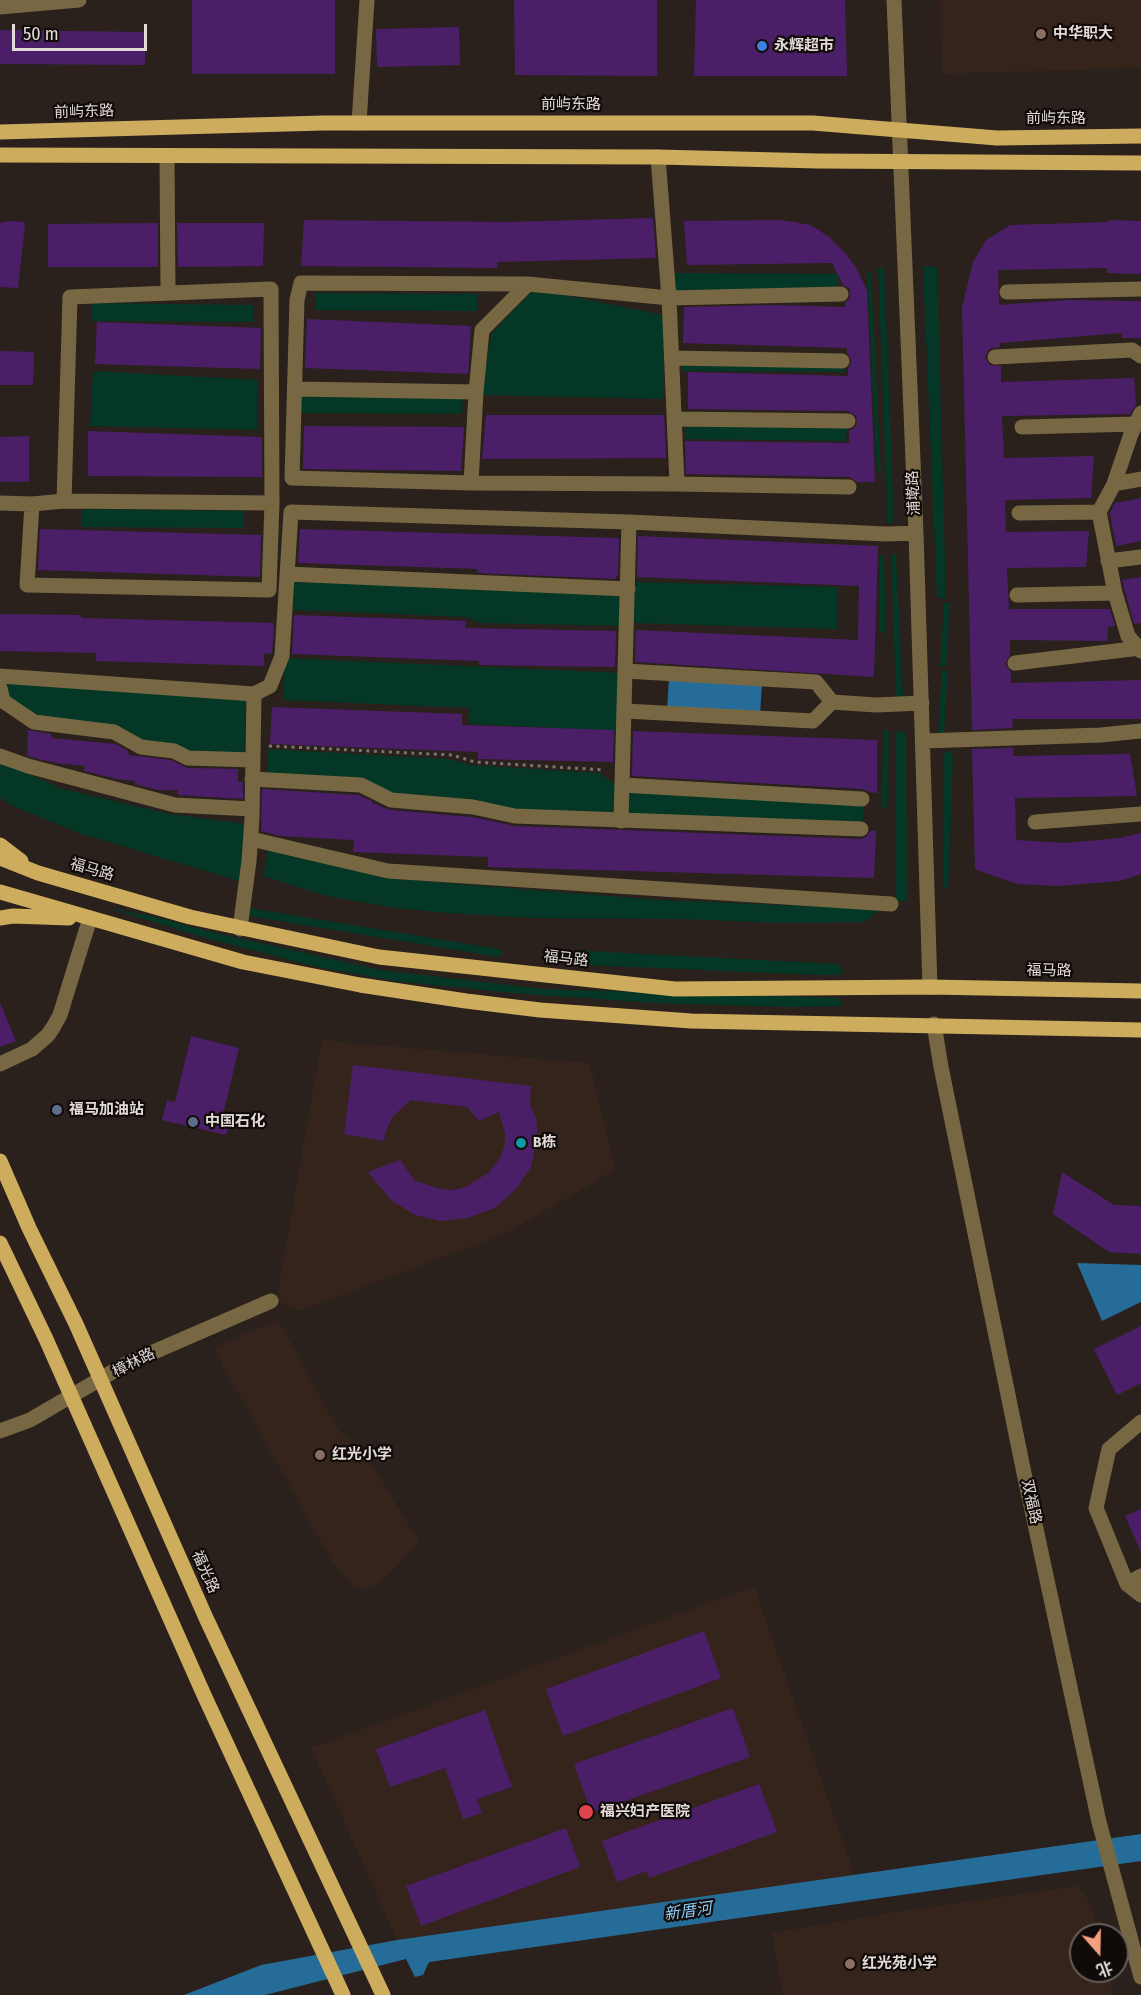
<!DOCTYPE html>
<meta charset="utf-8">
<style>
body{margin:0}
#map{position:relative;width:1141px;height:1995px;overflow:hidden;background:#2a201c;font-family:"Fira Sans Condensed","Noto Sans SC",sans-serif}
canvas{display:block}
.north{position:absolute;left:1069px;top:1923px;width:60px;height:60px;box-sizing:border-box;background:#100b09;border:2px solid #645e5b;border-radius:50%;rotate:160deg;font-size:16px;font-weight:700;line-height:24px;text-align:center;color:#e1dad7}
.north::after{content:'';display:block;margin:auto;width:21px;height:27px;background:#f2a080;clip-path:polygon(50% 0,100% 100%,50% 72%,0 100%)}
.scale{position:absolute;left:12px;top:24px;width:135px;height:27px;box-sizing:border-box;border:3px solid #e1dad7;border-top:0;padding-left:8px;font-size:18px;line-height:21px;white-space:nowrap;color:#e1dad7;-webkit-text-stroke:4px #100b09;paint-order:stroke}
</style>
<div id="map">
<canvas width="1141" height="1995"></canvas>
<div class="north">北</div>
<div class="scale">50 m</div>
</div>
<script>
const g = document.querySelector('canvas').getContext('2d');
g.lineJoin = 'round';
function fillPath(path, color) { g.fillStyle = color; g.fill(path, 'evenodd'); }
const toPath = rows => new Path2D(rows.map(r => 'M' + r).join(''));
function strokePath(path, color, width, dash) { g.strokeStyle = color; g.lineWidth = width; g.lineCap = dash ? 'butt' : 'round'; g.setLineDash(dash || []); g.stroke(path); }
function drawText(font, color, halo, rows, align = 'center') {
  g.font = font + ' "Fira Sans Condensed","Noto Sans SC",sans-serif'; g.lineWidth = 4.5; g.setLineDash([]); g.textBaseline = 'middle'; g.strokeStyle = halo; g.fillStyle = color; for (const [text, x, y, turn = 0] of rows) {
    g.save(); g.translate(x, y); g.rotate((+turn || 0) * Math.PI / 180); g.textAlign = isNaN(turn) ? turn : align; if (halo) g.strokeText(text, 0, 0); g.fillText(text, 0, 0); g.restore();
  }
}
fillPath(toPath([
 [940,0,1141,0,1141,68,941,74],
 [322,1038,337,1042,590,1063,616,1170,503,1235,300,1311,276,1301],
 [276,1320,283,1328,339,1431,361,1446,419,1542,382,1581,368,1588,361,1589,353,1586,332,1562,213,1348],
 [754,1586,855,1876,397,1940,311,1748],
 [1078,1886,1091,1904,1100,1935,1081,1935,1081,1971,1109,1971,1113,1995,782,1995,772,1933,914,1909]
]), '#34241c');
fillPath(toPath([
 [923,266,937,267,946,599,937,597],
 [884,267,894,523,888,523,878,268],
 [676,273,838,274,838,292,676,291],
 [867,273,871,273,881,473,877,472],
 [534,289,664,315,664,399,480,395,492,333],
 [315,293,477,294,477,311,315,310],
 [91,303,253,305,253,322,91,321],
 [683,364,848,365,844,372,682,371],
 [93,371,258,380,257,430,90,426],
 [301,396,463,397,462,414,300,413],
 [685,422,847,423,846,441,685,439],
 [81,509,243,511,243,528,81,527],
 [891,554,896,555,903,697,896,697],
 [884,555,886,633,879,631,880,556],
 [292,582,623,593,622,626,480,623,466,617,293,610],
 [634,582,838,587,837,629,633,623],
 [944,603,950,603,946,667,940,666],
 [285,658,623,673,621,731,469,724,469,708,283,700],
 [942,670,948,671,944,734,938,734],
 [8,683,247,698,244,754,189,753,36,720,9,701],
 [884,730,889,731,887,807,881,808],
 [896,732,906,732,907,901,896,901],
 [267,749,449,759,471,765,600,773,618,787,617,817,517,811,267,777],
 [950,750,953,755,949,875,948,887,943,890,943,754],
 [0,760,59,788,170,814,246,824,239,881,82,834,15,807,0,798],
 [627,793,864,802,863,824,626,816],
 [269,847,385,878,659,900,881,909,864,922,782,923,682,919,531,918,448,913,394,908,323,895,263,876],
 [108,908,151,916,211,932,381,970,543,989,839,998,843,1003,841,1006,790,1007,656,1003,513,993,395,981,313,966,209,939],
 [248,908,499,949,503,952,499,957,249,916],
 [568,950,837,964,843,971,840,975,821,975,585,965,569,963,544,955,548,951]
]), '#043725');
fillPath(toPath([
 [669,678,762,684,760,715,667,710],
 [1077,1263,1141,1265,1141,1302,1102,1321],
 [1141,1834,1141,1861,429,1962,423,1975,415,1977,406,1959,265,1995,184,1995,261,1965,397,1940]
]), '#256c99');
fillPath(toPath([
 [192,0,335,0,335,74,192,74],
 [514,0,657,0,657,76,515,75],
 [696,0,845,0,847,76,694,76],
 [459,27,460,65,377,67,376,29],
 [0,30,145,32,145,65,0,64],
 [653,218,656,258,497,262,497,268,301,266,304,220,508,222],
 [781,220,811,225,829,237,846,254,857,269,867,291,875,482,857,482,849,477,686,474,685,441,849,443,849,431,857,425,856,416,848,411,688,409,688,372,848,376,848,369,852,361,847,353,847,348,683,343,684,307,773,305,845,307,845,303,850,298,850,289,843,285,832,263,687,265,684,221],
 [1109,220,1141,221,1141,274,1107,273,1107,268,998,270,999,305,1068,300,1141,301,1141,338,1122,338,1122,333,1000,343,1000,347,989,349,985,358,990,365,1001,366,1001,382,1134,378,1136,405,1130,414,1002,416,1004,458,1094,456,1091,498,1005,500,1006,532,1089,531,1086,567,1007,568,1009,609,1110,609,1115,626,1108,627,1107,641,1010,640,1010,655,1005,664,1011,672,1011,683,1141,680,1141,719,1012,719,1013,728,972,730,962,307,973,262,986,240,1010,225,1109,222],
 [8,221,24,222,25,224,18,288,0,287,0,223],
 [158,223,158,267,48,267,48,224],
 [177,223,264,223,263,266,178,267],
 [307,319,471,326,468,374,305,368],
 [97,322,261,328,260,369,95,364],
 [0,351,34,352,33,385,0,385],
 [486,415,664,415,666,458,482,459],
 [304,426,464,427,461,471,303,469],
 [88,431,262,437,262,477,88,476],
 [29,436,29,482,0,482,0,437],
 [1141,498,1141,541,1116,546,1110,513,1115,503],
 [40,529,261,535,260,577,38,570],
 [300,529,619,538,618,576,616,576,616,579,477,573,478,569,298,563],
 [638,536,878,546,874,677,635,662,636,630,858,640,859,586,637,577],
 [1141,577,1141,623,1134,624,1122,580],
 [0,614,81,615,81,618,274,623,272,654,264,653,264,666,96,661,96,653,0,651],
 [294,615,466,621,465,628,616,631,615,667,479,665,479,661,292,654],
 [272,707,462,714,462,725,614,730,613,762,478,759,478,752,270,744],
 [28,730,51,734,51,738,115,744,128,751,129,755,171,760,187,768,238,769,238,782,243,782,243,799,177,795,178,790,157,790,135,784,135,781,117,779,84,771,85,766,56,763,31,757,27,755],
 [633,731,877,740,877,793,869,792,863,789,632,776],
 [1013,748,1013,756,1130,754,1137,796,1015,798,1016,840,1065,843,1120,838,1141,833,1141,874,1120,881,1058,886,1017,884,975,869,972,749],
 [262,789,358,795,372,801,372,803,390,810,472,817,515,826,861,839,866,837,870,831,876,831,874,878,488,867,488,857,353,852,354,840,280,836,261,831],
 [0,1003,16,1041,0,1047],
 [191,1036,239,1048,223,1114,231,1116,226,1135,162,1120,167,1100,175,1102],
 [353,1065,531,1086,530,1105,536,1118,538,1134,531,1167,517,1188,495,1208,467,1218,440,1221,415,1215,391,1200,368,1172,400,1160,415,1181,441,1189,454,1190,466,1187,489,1172,500,1158,505,1145,505,1133,499,1112,479,1121,467,1107,411,1100,393,1116,386,1131,384,1141,344,1134],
 [1062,1172,1114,1205,1141,1206,1141,1254,1109,1252,1053,1214],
 [1141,1326,1141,1383,1117,1395,1094,1349],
 [1141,1509,1141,1552,1125,1516],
 [704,1631,721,1678,563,1736,546,1689],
 [733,1708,750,1757,591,1813,574,1764],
 [485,1710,512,1787,477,1799,482,1813,463,1819,445,1768,390,1787,376,1749],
 [759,1784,777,1832,649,1878,647,1871,617,1882,602,1841],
 [566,1828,580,1867,421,1926,406,1886]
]), '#4b1f68');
strokePath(toPath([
 [269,746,452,755,475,762,605,770]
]), '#7c7370', 3, [3, 4.5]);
strokePath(toPath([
 [894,0,916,533,930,987],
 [0,7,79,0],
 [359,123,367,0],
 [167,156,168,293],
 [658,157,669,298,677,484,471,483,476,392,482,330,528,284,669,298,841,294],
 [271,289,272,503,64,501,70,297,271,289],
 [1007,292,1141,289],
 [995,357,1132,350,1141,356],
 [672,358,842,361],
 [295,389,476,392],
 [1141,413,1131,434,1114,484,1099,512,1115,593,1128,636,1141,651],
 [674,419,848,421],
 [1022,427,1136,424],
 [471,483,292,478,297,300,301,283,528,284],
 [677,484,849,487],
 [1114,484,1141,479],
 [0,503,32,504,64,501],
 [32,504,27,585,269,590,272,503],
 [1019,513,1099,512],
 [1108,561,1141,557],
 [287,574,628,589],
 [1017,595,1115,593],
 [1015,663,1141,648],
 [625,671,816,682,832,702],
 [0,676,254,694],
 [0,688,3,701,34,722,114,732,141,747,174,751,188,758,253,760],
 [625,711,813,721,832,702,876,705,922,703],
 [923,741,1101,735,1141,731],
 [0,756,28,766,175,805,252,809],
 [252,779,361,785,391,800,473,807,515,816,861,829],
 [622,785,862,799],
 [621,821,629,522],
 [1035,822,1141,814],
 [251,839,388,871,891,904],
 [240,929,249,861,252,818,254,694,270,686,282,656,291,512,629,522,886,534,916,533],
 [934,1024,941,1067,1024,1473,1099,1822,1141,1977],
 [0,1064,32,1049,48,1035,54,1026,60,1015,90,918],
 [1141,1422,1109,1449,1096,1508,1127,1584,1141,1595],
 [0,1431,30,1420,126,1364,271,1301],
 [1127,1584,1141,1576]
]), '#776843', 15);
strokePath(toPath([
 [0,132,323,123,813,123,997,138,1141,136],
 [0,155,658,157,818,161,1141,163],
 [0,845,21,861],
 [0,858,38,873,190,917,379,957,675,989,930,987,1141,991],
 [0,892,243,962,360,985,466,1001,540,1010,691,1021,1141,1030],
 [0,918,13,916,69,918],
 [0,1161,29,1228,76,1324,206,1618,383,1995],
 [0,1243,46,1339,204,1695,343,1995]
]), '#cdad5d', 15);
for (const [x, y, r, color] of [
 [1041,34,6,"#8d6e63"],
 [762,46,6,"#3f7fe0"],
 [57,1110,6,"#5c6f8a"],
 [193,1122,6,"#5c6f8a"],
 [521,1143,6,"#0f9aa8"],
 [320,1455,6,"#8d6e63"],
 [586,1812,8,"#e0444e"],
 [850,1964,6,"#8d6e63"]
]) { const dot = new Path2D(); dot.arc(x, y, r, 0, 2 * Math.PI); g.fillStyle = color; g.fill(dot); strokePath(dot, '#100b09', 2); }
drawText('bold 15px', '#e1dad7', '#100b09', [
 ["中华职大",1053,34],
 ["永辉超市",774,46],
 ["福马加油站",69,1110],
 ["中国石化",205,1122],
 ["B栋",533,1143],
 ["红光小学",332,1455],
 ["福兴妇产医院",600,1812],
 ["红光苑小学",862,1964]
], 'left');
drawText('15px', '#e1dad7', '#100b09', [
 ["前屿东路",571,105],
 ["前屿东路",84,112,-2],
 ["前屿东路",1056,119],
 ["浦墘路",914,493,-93],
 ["福马路",92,870,16],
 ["福马路",566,959,6],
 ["福马路",1049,971,1],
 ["樟林路",134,1363,-27],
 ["双福路",1031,1502,78],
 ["福光路",205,1572,66]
]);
drawText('italic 16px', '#8dcefc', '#100b09', [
 ["新厝河",688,1912,-8]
]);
</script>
